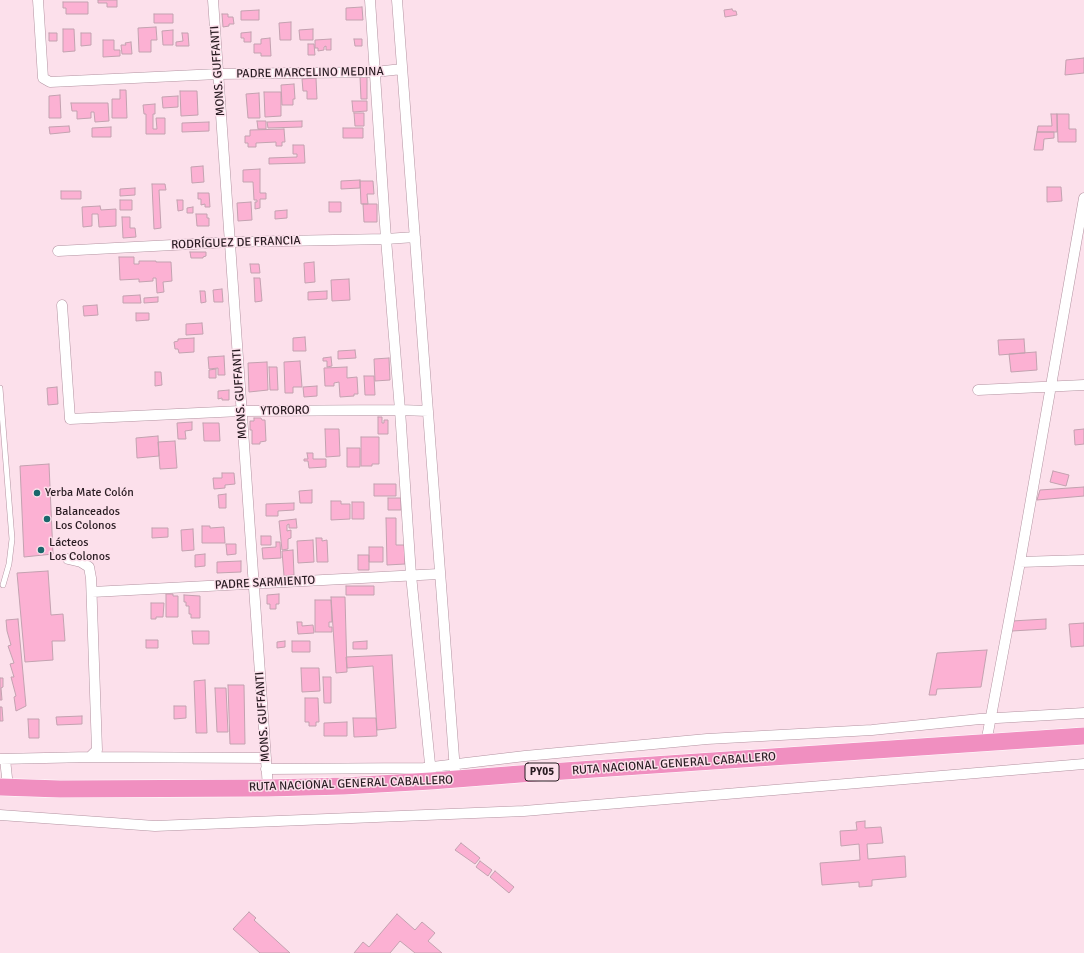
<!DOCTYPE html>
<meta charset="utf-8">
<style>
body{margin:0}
canvas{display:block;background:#fce0eb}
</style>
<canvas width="1084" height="953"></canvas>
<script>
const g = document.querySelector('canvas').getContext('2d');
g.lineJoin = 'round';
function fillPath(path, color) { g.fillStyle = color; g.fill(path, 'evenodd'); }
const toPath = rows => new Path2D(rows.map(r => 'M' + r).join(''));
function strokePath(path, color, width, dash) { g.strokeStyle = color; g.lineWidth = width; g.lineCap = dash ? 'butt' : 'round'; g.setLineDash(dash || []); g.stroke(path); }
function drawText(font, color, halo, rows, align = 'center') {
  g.font = font + ' Signika,sans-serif'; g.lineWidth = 3; g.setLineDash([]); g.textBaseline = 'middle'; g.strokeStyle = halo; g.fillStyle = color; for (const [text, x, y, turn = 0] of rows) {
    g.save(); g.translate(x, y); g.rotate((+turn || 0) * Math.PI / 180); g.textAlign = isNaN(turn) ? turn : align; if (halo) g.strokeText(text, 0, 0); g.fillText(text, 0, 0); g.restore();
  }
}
const building = toPath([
 [98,0,117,0,117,7,107,7,107,3,98,3,98,0],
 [63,2,88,2,88,14,66,14,66,8,63,8,63,2],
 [362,7,363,20,346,20,346,8,362,7],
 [732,9,733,11,736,11,737,15,725,17,724,10,732,9],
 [259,10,259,20,241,20,241,11,259,10],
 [154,14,173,14,173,23,154,23,154,14],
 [222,14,228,14,228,17,233,17,234,24,229,24,229,26,223,27,222,14],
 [291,22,291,40,280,40,279,23,291,22],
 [156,27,157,40,151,40,151,52,139,52,138,28,156,27],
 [63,29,74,29,75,51,63,52,63,29],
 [313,29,313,40,300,40,299,30,313,29],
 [173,30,173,45,163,45,162,31,173,30],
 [251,32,251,42,244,42,244,38,241,38,241,33,251,32],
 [49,33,57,33,57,41,49,41,49,33],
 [81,33,91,33,91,45,81,46,81,33],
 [182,33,188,33,189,46,176,46,176,42,183,41,182,33],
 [270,38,271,56,261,56,261,53,254,53,254,44,261,44,261,39,270,38],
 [331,39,331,50,326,50,326,46,324,47,324,50,318,51,318,48,315,48,315,40,331,39],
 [354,39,362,39,362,46,355,46,354,39],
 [103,40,114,40,114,50,120,50,120,56,103,57,103,40],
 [131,42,132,54,122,54,121,45,126,45,125,43,131,42],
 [308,44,314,44,315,55,308,55,308,44],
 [1084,58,1084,73,1065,75,1066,60,1084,58],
 [367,76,367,99,361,99,360,77,367,76],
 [316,78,317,99,307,99,307,91,303,91,302,79,316,78],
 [294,84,295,99,293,99,293,105,282,105,281,85,294,84],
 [120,90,126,90,127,118,112,118,112,99,120,99,120,90],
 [180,91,197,91,198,115,181,116,180,91],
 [264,92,281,92,281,116,265,117,264,92],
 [259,93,260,118,248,118,246,94,259,93],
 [60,95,61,118,49,118,49,96,60,95],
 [178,96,178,107,163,108,162,97,178,96],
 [352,101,367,101,367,111,353,112,352,101],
 [71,103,108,103,109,121,95,122,94,112,91,112,91,118,77,119,77,111,72,111,71,103],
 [155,104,155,114,153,114,153,129,157,129,156,118,165,118,165,134,146,134,146,114,144,114,143,105,155,104],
 [354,113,364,113,364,126,355,126,354,113],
 [1051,114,1057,114,1057,132,1037,132,1038,126,1052,126,1051,114],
 [1057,114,1069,114,1069,129,1076,129,1076,142,1058,142,1057,114],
 [257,121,266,121,266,129,258,129,257,121],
 [302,121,302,127,268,128,267,122,302,121],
 [209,122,209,131,182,132,182,123,209,122],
 [69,126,70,132,50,134,49,127,69,126],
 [111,127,111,137,92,137,92,128,111,127],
 [343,128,363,128,363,138,343,138,343,128],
 [284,129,285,142,282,142,282,146,276,146,276,142,256,143,256,147,248,147,248,143,245,143,245,136,250,136,250,130,284,129],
 [1037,132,1054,132,1054,138,1044,139,1043,150,1034,150,1037,132],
 [293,145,304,145,305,163,269,164,269,158,297,157,297,154,293,154,293,145],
 [203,166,204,182,192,183,191,167,203,166],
 [260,169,260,193,266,193,266,199,260,199,260,208,255,209,255,202,257,202,257,200,254,200,253,182,243,182,243,170,260,169],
 [360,180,360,188,341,189,341,181,360,180],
 [360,181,373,181,374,194,367,194,368,204,361,204,360,181],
 [152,184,165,184,166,190,159,190,161,228,154,229,152,184],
 [1047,187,1061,187,1062,201,1047,202,1047,187],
 [135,188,135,195,120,196,120,189,135,188],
 [61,191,81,191,81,199,61,199,61,191],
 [198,193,209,193,210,207,205,207,205,204,201,205,201,199,198,199,198,193],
 [120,200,132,200,132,210,120,210,120,200],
 [177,200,183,200,183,210,178,211,177,200],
 [251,202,252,220,238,221,237,203,251,202],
 [329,202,341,202,341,212,329,212,329,202],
 [363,204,377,204,377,222,364,222,363,204],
 [100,206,101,210,116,209,116,226,99,227,98,214,92,214,92,226,83,227,82,207,100,206],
 [193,207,193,213,187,213,187,208,193,207],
 [287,210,287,218,275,219,275,211,287,210],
 [196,214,207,214,207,218,209,218,209,226,197,226,196,214],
 [122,217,130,217,130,228,135,228,136,237,123,238,122,217],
 [190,252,206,252,206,256,203,257,203,258,191,258,190,252],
 [119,257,134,257,134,264,139,264,139,261,156,261,156,262,171,262,172,281,163,282,164,292,157,293,156,278,153,278,153,281,139,282,139,279,120,280,119,257],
 [314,262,315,282,305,283,304,263,314,262],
 [250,264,259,264,260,273,251,273,250,264],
 [254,278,260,278,262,301,255,302,254,278],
 [349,279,350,300,332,301,331,280,349,279],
 [222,289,223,302,214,302,213,290,222,289],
 [200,291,205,291,206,302,201,303,200,291],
 [327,291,327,299,308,300,308,292,327,291],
 [140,295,141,303,123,303,123,296,140,295],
 [158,297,158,302,144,303,144,298,158,297],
 [97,305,98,315,84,316,83,306,97,305],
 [136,313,149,313,149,320,136,321,136,313],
 [202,323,203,334,186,335,186,324,202,323],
 [305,337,306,351,293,351,293,338,305,337],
 [194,338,194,352,179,353,178,349,175,349,174,342,178,341,178,339,194,338],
 [1024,339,1025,353,999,355,998,340,1024,339],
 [355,350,356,358,338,359,338,351,355,350],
 [1036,352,1037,370,1011,372,1009,354,1036,352],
 [224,356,225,375,218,375,218,368,209,369,208,357,224,356],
 [331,357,332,366,327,367,327,361,323,361,323,358,331,357],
 [389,358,390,380,375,381,374,359,389,358],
 [300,361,302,387,293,387,293,393,285,393,284,362,300,361],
 [267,362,268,390,249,392,248,363,267,362],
 [269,367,277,367,278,390,270,390,269,367],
 [347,367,347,378,357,377,358,394,354,394,354,396,340,397,339,382,334,383,334,386,325,386,324,368,347,367],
 [216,369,216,378,209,378,209,370,216,369],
 [155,372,161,372,162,385,155,386,155,372],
 [364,376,374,376,375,395,365,395,364,376],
 [317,386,317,396,304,397,303,387,317,386],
 [57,387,58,404,48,405,47,388,57,387],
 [229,390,229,400,222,400,222,398,218,399,218,391,229,390],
 [378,417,382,417,382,423,384,423,384,420,388,420,388,434,378,434,378,417],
 [254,418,261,418,262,420,265,420,266,441,260,442,260,444,252,444,252,430,250,430,250,421,254,421,254,418],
 [192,422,192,430,185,431,186,439,178,439,177,423,192,422],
 [203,423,219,423,220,441,204,441,203,423],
 [325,429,339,429,340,456,326,457,325,429],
 [1084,429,1084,444,1075,445,1074,430,1084,429],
 [158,436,159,456,137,458,136,438,158,436],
 [361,437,379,437,379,464,372,464,372,466,361,466,361,437],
 [175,441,177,468,160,469,158,442,175,441],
 [347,448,360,448,360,467,347,467,347,448],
 [307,453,313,453,313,459,326,459,326,467,309,468,308,461,304,461,304,459,308,459,307,453],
 [49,464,53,554,24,557,20,466,49,464],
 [1053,471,1069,475,1066,486,1050,482,1053,471],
 [222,473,234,473,235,484,225,485,225,488,214,489,213,478,222,478,222,473],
 [374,484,396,484,396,496,374,496,374,484],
 [1084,487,1084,496,1037,500,1040,490,1084,487],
 [312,490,312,503,300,503,299,491,312,490],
 [226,494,226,508,219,508,218,495,226,494],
 [388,498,401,498,401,510,388,510,388,498],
 [331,501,341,501,341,504,350,504,350,519,331,520,331,501],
 [352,502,364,502,364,519,352,519,352,502],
 [294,503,294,510,278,511,278,516,266,516,266,504,294,503],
 [386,518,396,518,396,545,405,545,405,564,387,565,386,518],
 [296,519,297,528,289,528,289,524,287,525,287,531,291,530,291,538,288,539,288,549,282,550,279,521,296,519],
 [202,526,210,526,210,528,224,527,225,543,202,543,202,526],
 [152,528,168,528,168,537,152,538,152,528],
 [193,529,194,550,182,551,181,530,193,529],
 [261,536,271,536,271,545,261,545,261,536],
 [316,538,322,538,322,541,327,540,328,562,317,562,316,538],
 [313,540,314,562,298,563,297,541,313,540],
 [276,542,280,542,281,558,263,559,262,548,276,547,276,542],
 [226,544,236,544,236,554,227,555,226,544],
 [369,547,383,547,383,562,369,562,369,547],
 [293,550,294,575,284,576,282,551,293,550],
 [205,554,205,566,195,567,195,555,205,554],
 [358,555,369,555,369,570,358,570,358,555],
 [241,561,241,572,217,573,217,562,241,561],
 [48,571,51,615,63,614,65,641,52,641,53,660,25,662,17,573,48,571],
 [346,586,374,586,374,595,346,595,346,586],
 [166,594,173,594,173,596,178,596,178,617,166,617,166,594],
 [279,594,279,604,276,604,276,609,270,609,270,604,267,604,267,595,279,594],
 [184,595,200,596,200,618,191,618,191,614,189,614,189,606,186,606,186,602,184,602,184,595],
 [331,597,345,597,347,672,336,673,331,597],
 [315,600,331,600,332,622,329,622,329,627,332,627,332,632,315,632,315,600],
 [151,603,164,603,163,617,156,617,156,619,151,619,151,603],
 [18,619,26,706,16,711,14,697,16,696,11,677,14,677,10,664,14,663,8,646,11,645,7,631,6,620,18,619],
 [1046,619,1046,629,1012,631,1012,621,1046,619],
 [297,622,302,622,302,626,313,625,314,633,298,634,297,622],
 [1084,623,1084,646,1071,647,1069,624,1084,623],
 [192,631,209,631,209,644,193,644,192,631],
 [146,640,158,640,158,648,146,648,146,640],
 [285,641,285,647,277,648,277,642,285,641],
 [292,641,310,641,310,652,292,652,292,641],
 [367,641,367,649,353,649,353,642,367,641],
 [987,650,981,687,937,689,936,695,929,695,937,653,987,650],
 [392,655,396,728,377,730,373,666,347,668,346,657,392,655],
 [301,668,319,668,320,691,302,692,301,668],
 [323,677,331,677,331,703,324,703,323,677],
 [0,678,3,678,3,687,1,688,2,700,0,700,0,678],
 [205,680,207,733,196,733,194,681,205,680],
 [228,685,244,685,245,744,230,744,228,685],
 [215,688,226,688,228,732,217,732,215,688],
 [305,698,318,698,319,722,316,722,316,726,309,726,309,722,305,722,305,698],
 [174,706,186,706,186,718,174,719,174,706],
 [0,707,2,707,3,721,0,721,0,707],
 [82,716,82,724,57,725,56,717,82,716],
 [353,718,376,718,377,736,354,737,353,718],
 [28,719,39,719,39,738,29,738,28,719],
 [347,722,347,736,324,736,324,723,347,722],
 [865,821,865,828,881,827,883,843,867,844,868,859,905,856,906,877,872,880,872,886,859,887,859,882,822,885,820,863,860,860,859,844,841,846,840,831,857,830,856,822,865,821],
 [461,843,480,858,475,864,455,850,461,843],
 [480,861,492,870,488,876,476,867,480,861],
 [495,871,514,887,509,893,490,877,495,871],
 [249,912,256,918,254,920,290,953,260,953,233,929,249,912],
 [397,914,415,930,422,922,435,933,428,941,442,953,415,953,400,941,390,953,354,953,363,942,369,947,397,914]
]);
fillPath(building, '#fcb1d3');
strokePath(building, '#c3a2b0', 1);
const service = toPath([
 [0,388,12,539,9,564,3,585]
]);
const minor = toPath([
 [38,0,43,78,50,82,218,74,375,72,402,69],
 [213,0,268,788],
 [370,0,386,239,400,410,411,575,431,774],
 [397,0,455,771],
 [58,251,230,242,386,239,415,237],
 [62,305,70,419,241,411,400,410,428,411],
 [978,390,1084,385],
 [68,559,81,562,89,567,91,578,97,750,90,757],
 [1020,562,1084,560],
 [92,592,439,574],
 [986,743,1020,562,1084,198],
 [0,759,90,757,266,758],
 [5,759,8,787],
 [266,769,424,768,525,756,707,739,872,730,980,719,1084,713],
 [0,815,155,826,524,811,1084,764]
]);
const trunk = toPath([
 [0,787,60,789,268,788,344,786,431,781,520,774,1084,736]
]);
strokePath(service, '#b393a1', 6);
strokePath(minor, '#b393a1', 11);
strokePath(trunk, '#fff', 18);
strokePath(service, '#fff', 5);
strokePath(minor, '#fff', 10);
strokePath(trunk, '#f08fc0', 17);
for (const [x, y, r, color] of [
 [37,493,4,"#1a676c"],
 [47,519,4,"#1a676c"],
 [41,550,4,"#1a676c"]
]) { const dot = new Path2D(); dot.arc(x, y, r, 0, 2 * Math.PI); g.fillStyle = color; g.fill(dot); strokePath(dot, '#fce0eb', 1.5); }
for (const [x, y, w] of [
 [542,772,34]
]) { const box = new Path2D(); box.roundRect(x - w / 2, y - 9, w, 18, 3); g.fillStyle = '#fce0eb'; g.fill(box); strokePath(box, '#291c22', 1); }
drawText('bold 11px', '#291c22', null, [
 ["PY05",542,772]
]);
drawText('12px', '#291c22', '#fce0eb', [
 ["MONS. GUFFANTI",218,71,-94],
 ["PADRE MARCELINO MEDINA",310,73,-1],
 ["RODRÍGUEZ DE FRANCIA",236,243,-2],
 ["MONS. GUFFANTI",240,394,-94],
 ["YTORORO",285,411,-1],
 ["PADRE SARMIENTO",265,583,-3],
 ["MONS. GUFFANTI",263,717,-94],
 ["RUTA NACIONAL GENERAL CABALLERO",674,764,-4],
 ["RUTA NACIONAL GENERAL CABALLERO",351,784,-2]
]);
drawText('12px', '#291c22', '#fce0eb', [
 ["Yerba Mate Colón",45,493],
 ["Balanceados",55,512],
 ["Los Colonos",55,526],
 ["Lácteos",49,543],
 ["Los Colonos",49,557]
], 'left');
</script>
